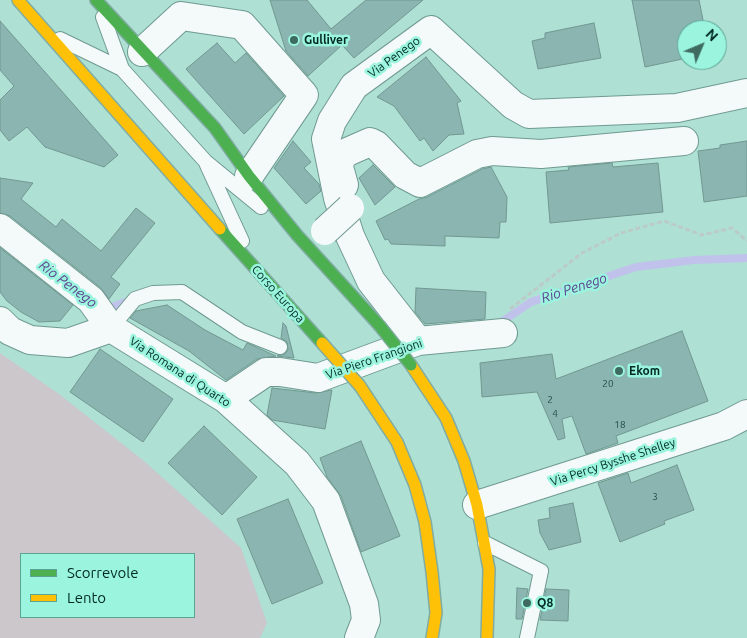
<!DOCTYPE html>
<style>
body{margin:0}
#map{position:relative;width:747px;height:638px;overflow:hidden;background:#aee0d4;font-family:Ubuntu,sans-serif}
canvas{display:block}
.legend{position:absolute;left:20px;top:553px;width:175px;height:65px;box-sizing:border-box;background:#9af4de;border:1px solid #5da393;margin:0;padding:6px 9px;list-style:none;font-size:15px;color:#012a22}
.legend li{display:flex;align-items:center;gap:10px;height:25px}
.legend b{width:25px;border:1px solid #5da393}
.north{position:absolute;left:677px;top:20px;width:50px;height:50px;box-sizing:border-box;background:#9af4de;border:1px solid #5da393;border-radius:50%;rotate:45deg;font-size:14px;font-weight:700;line-height:20px;text-align:center;color:#012a22}
.north::after{content:'';display:block;margin:auto;width:18px;height:22px;background:#3e6a60;clip-path:polygon(50% 0,100% 100%,50% 72%,0 100%)}
</style>
<div id="map">
<canvas width="747" height="638"></canvas>
<ul class="legend">
<li><b style="height:6px;background:#4caf50"></b>Scorrevole</li>
<li><b style="height:6px;background:#ffc107"></b>Lento</li>
</ul>
<div class="north">N</div>
</div>
<script>
const g = document.querySelector('canvas').getContext('2d');
g.lineJoin = 'round';
function fillPath(path, color) { g.fillStyle = color; g.fill(path, 'evenodd'); }
const toPath = rows => new Path2D(rows.map(r => 'M' + r).join(''));
function strokePath(path, color, width, dash) { g.strokeStyle = color; g.lineWidth = width; g.lineCap = dash ? 'butt' : 'round'; g.setLineDash(dash || []); g.stroke(path); }
function drawText(font, color, halo, rows, align = 'center') {
  g.font = font + ' Ubuntu,sans-serif'; g.lineWidth = 5; g.setLineDash([]); g.textBaseline = 'middle'; g.strokeStyle = halo; g.fillStyle = color; for (const [text, x, y, turn = 0] of rows) {
    g.save(); g.translate(x, y); g.rotate((+turn || 0) * Math.PI / 180); g.textAlign = isNaN(turn) ? turn : align; if (halo) g.strokeText(text, 0, 0); g.fillText(text, 0, 0); g.restore();
  }
}
fillPath(toPath([
 [0,353,59,394,144,461,241,548,267,623,260,638,0,638],
 [21,554,194,554,194,617,21,617]
]), '#cbc7ca');
strokePath(toPath([
 [104,310,131,300],
 [497,325,531,302,636,267,694,260,747,258]
]), '#c0c2ec', 8);
const building = toPath([
 [270,0,307,0,331,29,366,0,423,0,354,58,342,45,308,76,286,51,270,0],
 [632,0,699,0,705,30,687,30,687,58,645,67,632,0],
 [0,21,118,155,104,167,45,147,27,127,9,141,0,130,0,100,14,86,0,70,0,21],
 [594,23,601,58,538,69,532,41,545,38,545,33,594,23],
 [217,43,235,63,246,53,284,96,244,134,186,69,217,43],
 [426,57,461,101,457,103,464,134,449,135,433,151,424,138,420,141,394,106,377,97,426,57],
 [293,141,311,162,304,168,319,184,321,191,306,204,274,168,293,141],
 [747,141,747,196,704,202,698,151,720,148,720,145,747,141],
 [612,163,613,167,658,163,663,212,550,223,546,172,569,170,568,167,612,163],
 [373,165,395,187,375,205,359,178,373,165],
 [491,167,507,197,506,222,500,222,499,238,445,236,445,246,391,244,388,239,385,240,376,221,419,199,427,197,482,169,491,167],
 [0,178,33,183,21,199,56,227,62,219,101,251,136,208,155,223,111,277,120,284,109,299,101,288,10,216,0,213,0,178],
 [0,248,73,305,60,321,39,322,21,312,7,301,0,292,0,248],
 [416,288,486,292,485,319,425,324,415,312,416,288],
 [167,305,205,330,243,350,247,343,276,356,257,359,226,380,189,351,130,318,136,311,167,305],
 [283,323,286,326,294,358,277,356,285,354,288,350,287,342,281,338,283,323],
 [682,331,708,401,616,436,618,443,586,454,572,416,562,419,565,438,558,440,537,392,482,397,480,363,552,354,556,379,682,331],
 [100,349,173,399,143,442,70,392,100,349],
 [272,388,316,393,332,390,325,429,272,420,267,415,272,388],
 [204,426,257,477,222,515,168,463,204,426],
 [361,441,400,536,361,552,341,496,327,477,320,458,361,441],
 [677,465,694,510,664,521,665,524,620,542,598,483,628,473,631,483,677,465],
 [288,499,323,583,272,604,237,519,288,499],
 [573,503,581,542,549,550,540,533,538,520,550,518,549,508,573,503],
 [517,588,528,589,522,619,516,619,517,588],
 [546,589,569,590,568,621,540,620,546,589]
]);
fillPath(building, '#8bb5b0');
strokePath(building, '#729792', 1);
const lane = toPath([
 [103,17,122,69,206,162,261,207],
 [60,39,122,69],
 [207,165,242,241],
 [111,328,135,299,153,293,182,292,242,332,280,347],
 [485,543,541,571,527,638]
]);
const street = toPath([
 [142,52,181,16,242,25,304,95,249,176],
 [344,185,339,167,340,160,345,153,370,142,376,145,405,175,420,183,477,154,492,151,541,154,684,141],
 [0,228,91,300,111,328,226,399,297,463,326,501,364,604,366,620,359,638],
 [0,321,10,331,30,340,68,343,111,328],
 [418,341,371,281,350,236,338,198,326,139,332,121,354,86,431,30,513,105,529,114,677,108,747,93],
 [226,399,266,372,280,372,318,378,418,341,503,333],
 [477,505,724,426,747,414]
]);
const fast = toPath([
 [96,0,215,128,249,176,297,235,379,325],
 [220,229,322,343]
]);
const slow = toPath([
 [18,0,220,229],
 [411,365,446,418,464,461,477,505,489,569,487,638],
 [360,386,397,442,415,485,425,522,432,572,436,613,432,638]
]);
strokePath(lane, '#709a90', 16);
strokePath(street, '#709a90', 30);
strokePath(fast, '#81aca3', 14);
strokePath(slow, '#81aca3', 14);
strokePath(toPath([
 [510,309,582,253,621,233,664,221,702,235,732,228,747,241]
]), '#bbcbc6', 3, [5, 2.5]);
strokePath(lane, '#f3faf9', 14);
strokePath(street, '#f3faf9', 28);
strokePath(fast, '#4caf50', 11);
strokePath(slow, '#ffc107', 11);
const streetBridge = toPath([
 [325,231,350,208]
]);
const fastBridge = toPath([
 [379,325,411,365]
]);
const slowBridge = toPath([
 [322,343,360,386]
]);
strokePath(streetBridge, '#709a90', 30, []);
strokePath(fastBridge, '#81aca3', 14, []);
strokePath(slowBridge, '#81aca3', 14, []);
strokePath(streetBridge, '#f3faf9', 28);
strokePath(fastBridge, '#4caf50', 11);
strokePath(slowBridge, '#ffc107', 11);
for (const [x, y, r, color] of [
 [294,40,5,"#3e6a60"],
 [619,371,5,"#3e6a60"],
 [527,603,5,"#3e6a60"]
]) { const dot = new Path2D(); dot.arc(x, y, r, 0, 2 * Math.PI); g.fillStyle = color; g.fill(dot); strokePath(dot, '#9af4de', 2); }
drawText('10px', '#244d46', null, [
 ["20",608,384],
 ["2",550,400],
 ["4",555,414],
 ["18",620,425],
 ["3",655,497]
]);
drawText('bold 12px', '#012a22', '#9af4de', [
 ["Gulliver",304,40],
 ["Ekom",629,371],
 ["Q8",537,603]
], 'left');
drawText('12px', '#012a22', '#9af4de', [
 ["Via Penego",394,57,-36],
 ["Corso Europa",278,294,48],
 ["Via Piero Frangioni",374,359,-19],
 ["Via Romana di Quarto",180,372,33],
 ["Via Percy Bysshe Shelley",613,462,-18]
]);
drawText('italic 14px', '#5e4390', '#9af4de', [
 ["Rio Penego",68,284,37],
 ["Rio Penego",574,288,-18]
]);
</script>
